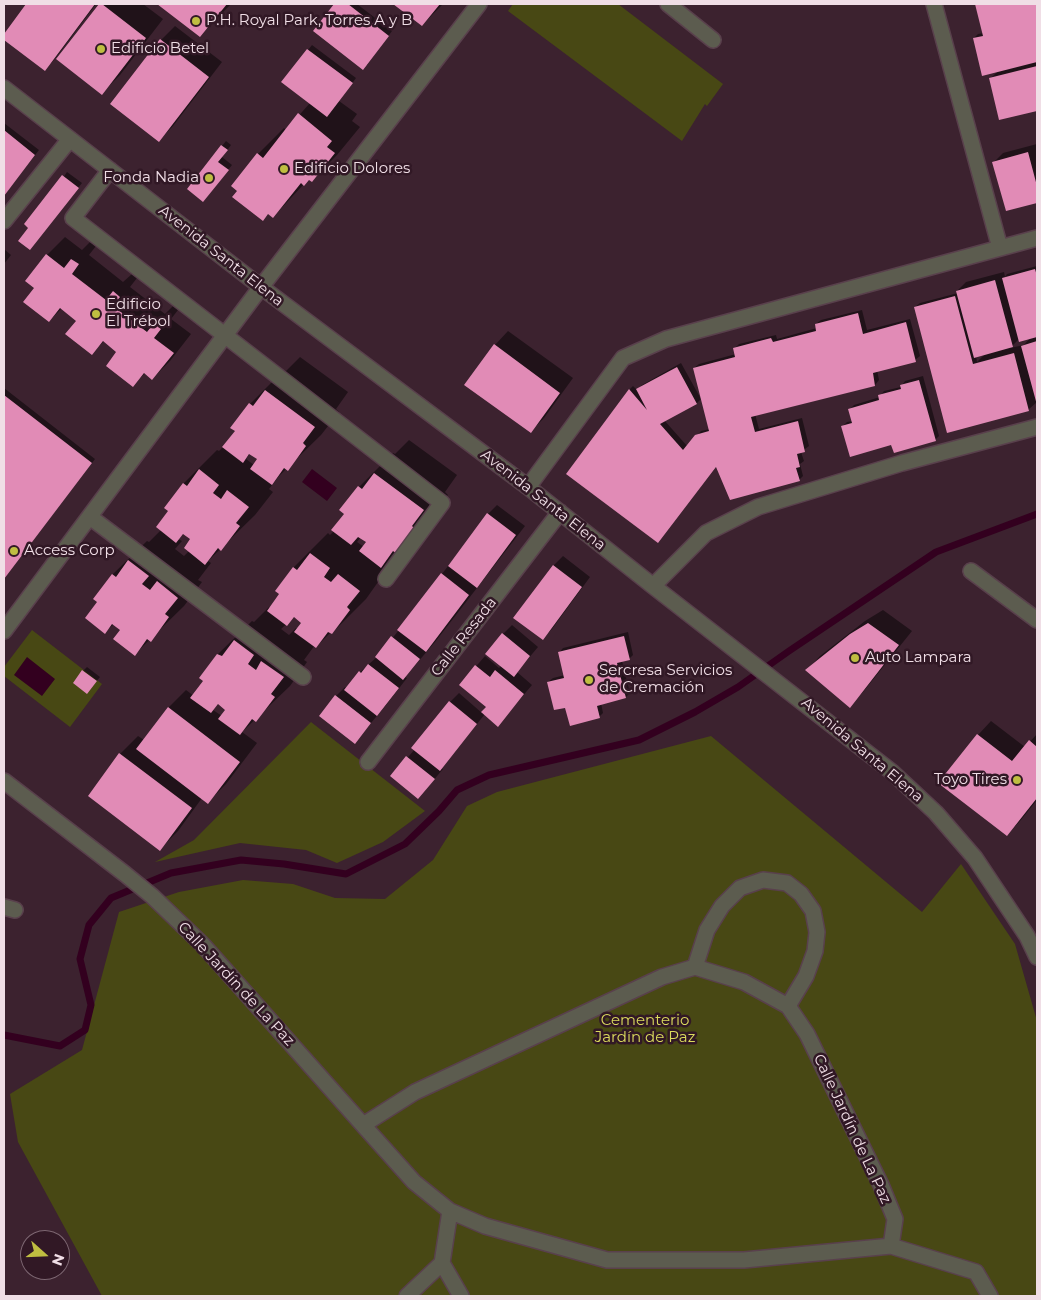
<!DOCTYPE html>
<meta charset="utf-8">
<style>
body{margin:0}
#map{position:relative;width:1041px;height:1300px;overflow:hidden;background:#3c222f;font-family:Montserrat,sans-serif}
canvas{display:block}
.frame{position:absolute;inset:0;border:5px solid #f0dee6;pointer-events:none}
.north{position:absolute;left:20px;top:1230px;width:50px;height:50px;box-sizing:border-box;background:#311825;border:1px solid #7d6772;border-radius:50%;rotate:110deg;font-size:14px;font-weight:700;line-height:20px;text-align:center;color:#f0dee6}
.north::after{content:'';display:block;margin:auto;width:18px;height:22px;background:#bfbe41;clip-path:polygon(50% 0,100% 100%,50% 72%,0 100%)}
</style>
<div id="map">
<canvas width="1041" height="1300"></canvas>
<div class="frame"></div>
<div class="north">N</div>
</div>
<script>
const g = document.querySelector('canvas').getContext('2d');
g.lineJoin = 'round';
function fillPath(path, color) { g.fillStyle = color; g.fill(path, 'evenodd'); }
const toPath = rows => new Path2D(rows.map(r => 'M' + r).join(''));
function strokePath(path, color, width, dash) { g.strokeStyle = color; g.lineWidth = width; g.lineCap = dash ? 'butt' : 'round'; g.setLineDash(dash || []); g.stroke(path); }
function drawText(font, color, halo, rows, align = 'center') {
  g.font = font + ' Montserrat,sans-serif'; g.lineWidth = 5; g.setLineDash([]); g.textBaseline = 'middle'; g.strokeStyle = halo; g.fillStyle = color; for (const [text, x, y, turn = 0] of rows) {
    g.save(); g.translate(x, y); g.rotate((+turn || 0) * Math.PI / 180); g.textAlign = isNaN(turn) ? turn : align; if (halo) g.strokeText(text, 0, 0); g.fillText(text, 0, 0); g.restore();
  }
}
fillPath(toPath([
 [513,4,618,4,723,84,707,106,705,104,682,141,508,11],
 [32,630,102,684,70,727,4,676,4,667],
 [311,722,425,811,383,842,337,863,306,850,240,843,155,862,194,840],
 [711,736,922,912,961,864,1015,944,1037,1021,1037,1296,102,1296,18,1142,10,1094,82,1050,119,912,179,892,243,880,293,884,335,898,385,899,433,860,467,806,497,792]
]), '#484814');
fillPath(toPath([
 [312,469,337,488,327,501,302,482],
 [27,657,55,679,42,696,14,675]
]), '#33001f');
fillPath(toPath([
 [28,4,96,4,54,60,45,69,4,38],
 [101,4,143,4,163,19,120,75,102,93,58,59],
 [159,4,231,4,200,36],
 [336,4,357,4,392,31,367,65,315,31],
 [395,4,443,4,422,25],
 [976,4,1037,4,1037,109,999,118,990,79,998,71,974,38,978,34,984,33],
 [175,26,222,62,173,126,159,140,112,104,161,40],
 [312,45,356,78,339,101,357,114,352,121,360,127,337,155,312,180,310,179,304,184,273,217,233,186,258,154,284,128,286,130,310,103,283,82],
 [4,123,39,150,4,195],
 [226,141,231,145,222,157,232,165,207,196,189,188],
 [1037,144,1037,201,1006,210,994,162,1003,153],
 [67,172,82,183,34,244,30,228],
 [65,237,82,250,90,242,96,246,89,255,123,282,132,274,137,278,130,287,165,314,173,306,178,310,171,319,191,334,170,361,152,379,145,373,133,385,118,352,104,341,92,353,77,320,62,308,49,321,36,288,27,281,47,255],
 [4,249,11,255,4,264],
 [1037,266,1037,403,1037,402,1028,410,948,431,915,307,920,303,958,293,957,291,966,282,1004,272,1005,277,1007,274],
 [1030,338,1024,345,1010,348,1019,339],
 [985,354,977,362,976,356],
 [862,310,867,330,910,319,920,356,915,360,877,370,879,380,875,385,755,414,759,429,802,418,809,446,801,452,804,461,800,464,803,476,799,480,717,466,658,541,629,390,633,386,637,390,642,385,681,363,701,399,697,403,664,420,688,447,701,431,710,429,694,368,699,364,736,354,734,349,739,344,776,335,777,339,817,328,816,324,821,320],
 [508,331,573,378,544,418,531,431,495,345],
 [300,357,348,392,336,409,339,412,321,435,279,476,269,489,273,492,255,515,208,561,211,563,198,580,202,582,184,606,135,654,122,630,114,624,105,632,99,602,95,599,113,574,147,541,149,542,161,530,183,484,217,450,219,451,227,443,236,431,232,428,250,404,284,370,286,371],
 [250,453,259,459,254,465,246,459],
 [184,533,192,539,189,551,184,556,175,549,182,541,178,539],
 [923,376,939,436,935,440,892,443,843,426,847,422,853,421,849,410,854,405,880,397,880,396,884,391,901,387,905,381],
 [4,388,95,459,4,578],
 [409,440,457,475,445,492,448,495,430,518,392,555,380,572,383,575,366,599,332,633,331,632,316,647,315,645,304,660,307,662,290,686,242,732,257,743,226,784,208,802,202,798,178,831,160,849,120,754,138,736,144,740,168,708,186,690,194,696,204,681,200,678,218,654,252,621,254,622,269,607,270,608,281,594,276,591,294,567,328,533,330,535,334,531,345,513,359,487,393,453,395,454],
 [361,537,368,542,364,547,357,542],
 [295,616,303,623,298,629,296,628,289,635,281,629],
 [219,703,227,710,222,716,213,710],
 [497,505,525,526,435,642,405,677,407,678,386,705,355,742,336,696,345,687,347,689,360,672,377,657,399,630,488,514],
 [563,556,590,577,552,629,543,638,515,617,554,565],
 [883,610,912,631,863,692,849,706,807,670,820,656,865,621],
 [512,625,538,647,517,672,532,685,498,725,485,714,441,768,443,769,427,788,418,797,392,776,415,749,450,702,459,693,482,713,488,707,460,685,485,656,499,668,502,665,503,634],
 [628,632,633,655,629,659,622,661,630,693,626,697,601,703,603,713,599,717,566,706,548,682,553,678,565,675,559,653,563,648],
 [87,667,100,677,91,688,83,671],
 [991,721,1025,747,1037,734,1037,800,1020,821,1007,835,978,735]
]), '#0007');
strokePath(toPath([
 [4,1035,60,1046,85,1030,91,1005,80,959,89,925,111,898,171,873,241,860,284,864,346,874,405,844,439,811,457,790,489,775,639,740,695,712,738,687,789,651,936,552,1037,514]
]), '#33001f', 7);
fillPath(toPath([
 [26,4,95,4,45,71,4,40,4,34],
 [99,4,102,4,146,38,102,95,56,59],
 [157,4,227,4,200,37],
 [334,4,348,4,389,36,363,70,313,31],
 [393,4,440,4,422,26],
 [975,4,1037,4,1037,62,982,76,973,38,983,36],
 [160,39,209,77,159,142,110,104],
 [307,49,353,83,327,117,281,82],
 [1037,66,1037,111,999,120,989,78],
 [298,113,332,141,327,147,335,153,312,182,309,180,304,186,301,183,273,218,268,214,263,221,232,197,237,191,231,186,257,153,263,158],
 [4,130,35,155,4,196],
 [221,145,228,150,218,162,229,170,203,202,187,189],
 [1028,152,1037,186,1037,203,1006,211,992,162],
 [62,175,79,188,30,250,18,241,28,228,24,224],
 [46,254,64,268,71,259,79,264,72,274,106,300,113,291,120,297,113,306,147,332,154,323,161,329,154,338,174,353,152,380,144,373,133,387,106,366,116,352,103,341,92,355,65,334,76,321,60,308,49,322,23,302,34,288,25,281],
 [1035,269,1037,276,1037,337,1019,342,1002,278],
 [995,280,1013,347,974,358,956,291],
 [955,296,973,364,1014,353,1029,411,947,433,914,307],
 [858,313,863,334,906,322,916,362,873,373,875,386,751,417,755,432,798,421,805,452,797,454,800,467,796,468,800,481,730,500,716,467,658,543,566,474,629,389,647,410,636,389,677,367,697,404,660,424,683,450,695,435,709,431,693,368,735,357,733,348,771,338,773,342,816,331,815,324],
 [1037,341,1037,405,1021,346],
 [494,344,560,393,531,433,464,385],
 [919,380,936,441,894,453,891,445,850,457,841,426,852,423,848,409,879,400,878,395,901,389,900,385],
 [265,390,315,427,303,443,306,446,288,471,284,468,272,485,250,469,257,459,249,454,243,463,222,447,235,431,230,428,249,403,253,406],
 [4,395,92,463,4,579],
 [199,469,219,485,213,493,221,499,227,490,249,507,236,523,240,526,221,551,218,548,205,565,184,548,190,539,183,534,176,543,156,527,168,511,164,508,183,483,187,486],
 [374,473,424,510,412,526,415,529,397,554,393,551,381,568,359,551,366,542,358,537,351,545,331,530,344,514,339,510,358,486,362,489],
 [487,513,516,535,477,588,448,566],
 [310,553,330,568,324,577,331,582,338,574,360,591,347,607,350,610,332,634,328,632,316,648,294,632,301,623,294,617,287,626,267,611,279,594,275,591,293,567,297,570],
 [128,560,149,576,142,584,150,590,157,581,178,598,165,614,169,617,151,642,147,639,135,656,113,639,120,630,112,624,105,634,85,618,97,602,93,599,112,574,116,577],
 [553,565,582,587,543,640,513,618],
 [441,573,469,595,426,652,397,630],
 [868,623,899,645,850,708,805,670,850,634],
 [502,633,530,656,514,677,485,654],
 [391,636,420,659,403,680,375,657],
 [624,636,630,660,617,663,626,698,597,706,600,718,570,726,565,708,554,710,547,682,564,678,558,652],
 [234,640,254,655,248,664,256,670,261,661,284,677,271,694,275,697,256,722,252,719,240,735,218,719,225,710,218,704,211,713,190,698,203,681,199,678,217,654,222,656],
 [368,664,399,688,377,716,344,690,359,671,361,673],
 [475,665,490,677,495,670,524,694,498,727,481,712,486,707,459,685],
 [82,670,97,681,87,694,73,683],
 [335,695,371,723,355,744,319,716],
 [449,701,477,724,440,771,411,748],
 [168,707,240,762,208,804,136,749],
 [977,734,1012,761,1029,740,1037,747,1037,798,1007,836,938,783],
 [119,753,192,808,160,851,88,796],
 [406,756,435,779,418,799,390,776]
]), '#e18bb6');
const minor = toPath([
 [668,4,713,40],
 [934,4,1000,248],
 [4,88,261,287,528,487,653,586,892,772,936,813,975,858,1027,936,1037,957],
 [110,170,73,218,442,503,386,579],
 [4,221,70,139],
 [528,487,623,358,666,339,1037,238],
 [90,517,303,677],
 [971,571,1037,620],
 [653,586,706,533,758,507,902,463,1037,427],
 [4,631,261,287,479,4],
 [368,762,560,512],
 [4,781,125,874,152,896,203,945,363,1125,414,1182,450,1211,485,1226,607,1260,744,1260,891,1246,895,1219,881,1185,807,1034,788,1006,744,982,695,967,662,977,415,1092,363,1125],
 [4,907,15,910],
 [695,967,707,930,722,906,740,888,763,880,787,883,801,894,813,911,817,932,815,951,806,976,788,1006],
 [891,1246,976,1272,990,1296],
 [442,1263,461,1296],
 [407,1296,442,1263,450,1211]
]);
strokePath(minor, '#59404c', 18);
strokePath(minor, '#5c5c4f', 15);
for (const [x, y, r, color] of [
 [196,21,5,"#bfbe41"],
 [101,49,5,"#bfbe41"],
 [284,169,5,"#bfbe41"],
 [209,178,5,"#bfbe41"],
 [96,314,5,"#bfbe41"],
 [14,551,5,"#bfbe41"],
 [855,658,5,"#bfbe41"],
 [589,680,5,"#bfbe41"],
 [1017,780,5,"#bfbe41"]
]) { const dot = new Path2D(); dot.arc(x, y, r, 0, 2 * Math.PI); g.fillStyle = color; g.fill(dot); strokePath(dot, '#311825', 2); }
drawText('15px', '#f0dee6', '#311825', [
 ["P.H. Royal Park, Torres A y B",206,21],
 ["Edificio Betel",111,49],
 ["Edificio Dolores",294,169],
 ["Fonda Nadia",199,178,"right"],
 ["Edificio",106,305],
 ["El Trébol",106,322],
 ["Access Corp",24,551],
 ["Auto Lampara",865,658],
 ["Sercresa Servicios",599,671],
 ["de Cremación",599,688],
 ["Toyo Tires",1007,780,"right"]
], 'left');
drawText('15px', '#f0dee6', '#311825', [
 ["Avenida Santa Elena",221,256,38],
 ["Avenida Santa Elena",543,500,38],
 ["Calle Resada",464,637,-52],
 ["Avenida Santa Elena",862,750,40],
 ["Calle Jardín de La Paz",236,984,47],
 ["Calle Jardín de La Paz",852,1129,65]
]);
drawText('15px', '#dbdb5d', '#311825', [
 ["Cementerio",645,1021],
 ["Jardín de Paz",645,1038]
]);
</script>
